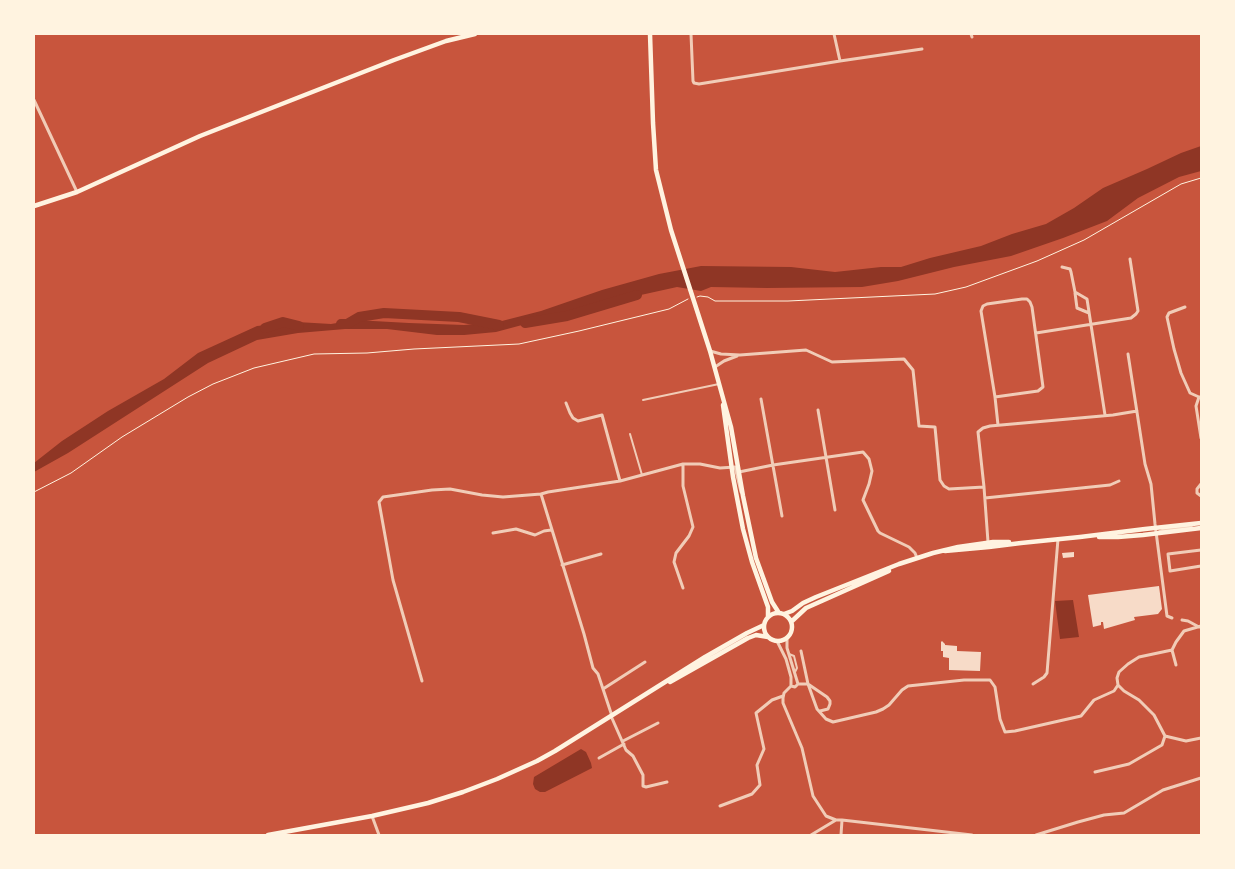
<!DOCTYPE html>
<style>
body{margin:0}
#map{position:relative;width:1235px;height:869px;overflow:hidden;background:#c8553d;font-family:Poppins,sans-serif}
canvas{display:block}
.frame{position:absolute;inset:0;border:35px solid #fff3e0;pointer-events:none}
</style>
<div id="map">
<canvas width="1235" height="869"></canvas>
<div class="frame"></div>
</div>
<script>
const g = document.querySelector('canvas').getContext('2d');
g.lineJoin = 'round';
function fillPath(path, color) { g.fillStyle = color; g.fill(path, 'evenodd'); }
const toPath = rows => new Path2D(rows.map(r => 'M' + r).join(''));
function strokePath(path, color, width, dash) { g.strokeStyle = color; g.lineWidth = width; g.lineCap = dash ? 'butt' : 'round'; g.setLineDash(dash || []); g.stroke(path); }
fillPath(toPath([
 [1201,146,1201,171,1179,177,1138,198,1107,221,1063,238,1011,256,954,267,898,281,862,287,767,288,711,287,701,291,677,287,600,304,496,332,464,335,437,335,387,329,345,329,298,333,257,340,208,363,68,453,34,472,34,463,62,441,108,411,164,379,198,353,257,326,297,322,331,324,355,320,409,323,464,325,498,322,541,311,602,290,659,274,701,266,791,267,835,272,881,267,901,267,930,258,981,246,1012,234,1046,224,1074,208,1103,188,1147,169,1181,153],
 [1073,600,1079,637,1060,639,1055,601],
 [581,749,586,752,591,763,592,768,545,792,540,792,535,789,533,784,534,777]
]), '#8f3625');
strokePath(toPath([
 [525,323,567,316,637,295],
 [341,324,347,324,359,317,384,313,459,317,499,325],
 [265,328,283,322,299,326]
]), '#8f3625', 10);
fillPath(toPath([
 [1074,552,1074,557,1063,558,1062,553],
 [1159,586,1162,609,1158,614,1134,617,1135,620,1104,629,1103,622,1101,622,1101,625,1093,627,1088,595],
 [942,641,945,644,945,645,957,646,957,651,981,652,980,671,949,670,949,658,943,657,943,651,941,651,941,642]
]), '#f7dbc8');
strokePath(toPath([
 [697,297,700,296,708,297,715,301,788,301,935,294,966,287,1037,261,1084,240,1181,184,1201,178],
 [34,492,71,473,122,437,188,397,213,384,254,368,314,354,367,353,414,349,519,344,579,331,669,309,688,299]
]), '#fff3e0', 1);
strokePath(toPath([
 [643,400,719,384],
 [630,434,642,475],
 [789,654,794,656,797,668,795,672]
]), '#f1ccb7', 2);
strokePath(toPath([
 [691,34,693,81,694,83,699,84,840,61],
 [834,34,840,61,922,49],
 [971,34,972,37],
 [34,100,77,192],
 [1062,267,1070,269,1071,272,1075,292,1087,299,1105,415],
 [1075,293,1077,308,1089,313],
 [1022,299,1027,299,1030,302,1032,307,1043,387,1038,391,995,397,981,311,983,306,987,304,1022,299],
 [1185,307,1169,313,1167,317,1174,349,1181,373,1190,393,1199,397,1201,397],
 [1036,333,1131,318,1136,314,1138,311,1130,259],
 [710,351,721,354,740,355,806,350,832,362,904,359,913,370,919,426,935,427,940,480,944,486,949,489,984,487],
 [1128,354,1145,464,1151,484,1155,524,1167,616,1172,618],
 [715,367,724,361,737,356],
 [995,397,998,425],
 [1199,397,1196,406,1201,438],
 [761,399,782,516],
 [566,403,570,413,573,418,578,421,602,415,620,481],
 [818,410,835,510],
 [739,472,773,465,863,452,869,459,872,471,869,484,863,500,878,531,880,533,909,547,915,553,917,558],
 [1201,484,1197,489,1197,493,1201,496],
 [541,494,584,634,593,668,598,674,612,716],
 [985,498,1110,485,1119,481],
 [1159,532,1166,529,1189,527,1194,524],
 [493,533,516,529,535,535,544,531,551,530],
 [988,542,984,487,978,432,983,428,990,426,1113,415,1137,411],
 [1201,550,1168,554,1170,571,1201,566],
 [562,565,601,554],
 [683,588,674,562,676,553,689,536,693,527,683,486,683,464],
 [1182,620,1188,621,1199,627],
 [1201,626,1184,631,1176,642,1172,650,1139,657,1128,664,1119,672,1117,678,1118,685,1124,691,1139,700,1154,715,1165,736,1186,741,1201,738],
 [787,637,787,648,798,684],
 [777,641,786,659,791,677,791,686],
 [1172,650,1176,665],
 [801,651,808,684,827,697,830,701,830,704,828,709,820,711],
 [422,681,393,580,379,502,383,497,432,490,450,489,482,495,503,497,541,494,548,492,620,481,683,464,700,464,720,468,735,467,741,492],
 [1033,684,1044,677,1047,673,1058,539],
 [603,689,645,662],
 [611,716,626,750,633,756,643,775,643,786,646,787,667,782],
 [623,741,658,723],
 [599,758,624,744],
 [1095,772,1129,764,1162,745,1165,736],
 [720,806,752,794,760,785,757,765,764,749,756,713,772,700,783,696],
 [372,816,379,835],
 [836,820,826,816,813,796,802,748,783,703,783,698,784,693,791,686,795,687,798,684,808,684,817,709,826,719,833,722,876,712,883,709,889,705,902,690,908,686,964,680,990,680,995,687,1000,719,1005,732,1015,731,1081,716,1094,700,1114,691,1118,685],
 [811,835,836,820,842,820,972,835],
 [841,835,842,820],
 [1036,835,1078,822,1104,815,1124,813,1163,790,1201,778]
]), '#f1ccb7', 3);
strokePath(toPath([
 [650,34,653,123,656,170,671,230,710,351,731,427,743,496,756,558,772,602,779,613],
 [34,206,77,192,200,136,394,60,446,41,475,34],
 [723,405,733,477,743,529,752,562,768,607,768,617],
 [1099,537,1118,537,1143,535,1201,528],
 [945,551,989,547,1021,543,1080,537,1145,529,1201,523],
 '764 627a14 14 0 1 1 28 0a14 14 0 1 1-28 0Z',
 [784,614,792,611,803,603,816,597,899,564,933,553,958,547,993,542,1009,542],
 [791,622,806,608,889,571],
 [670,682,748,638,756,635,768,637],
 [268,835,372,816,428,803,463,792,497,779,537,761,555,751,705,657,747,633,764,625]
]), '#fff3e0', 4.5);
</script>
